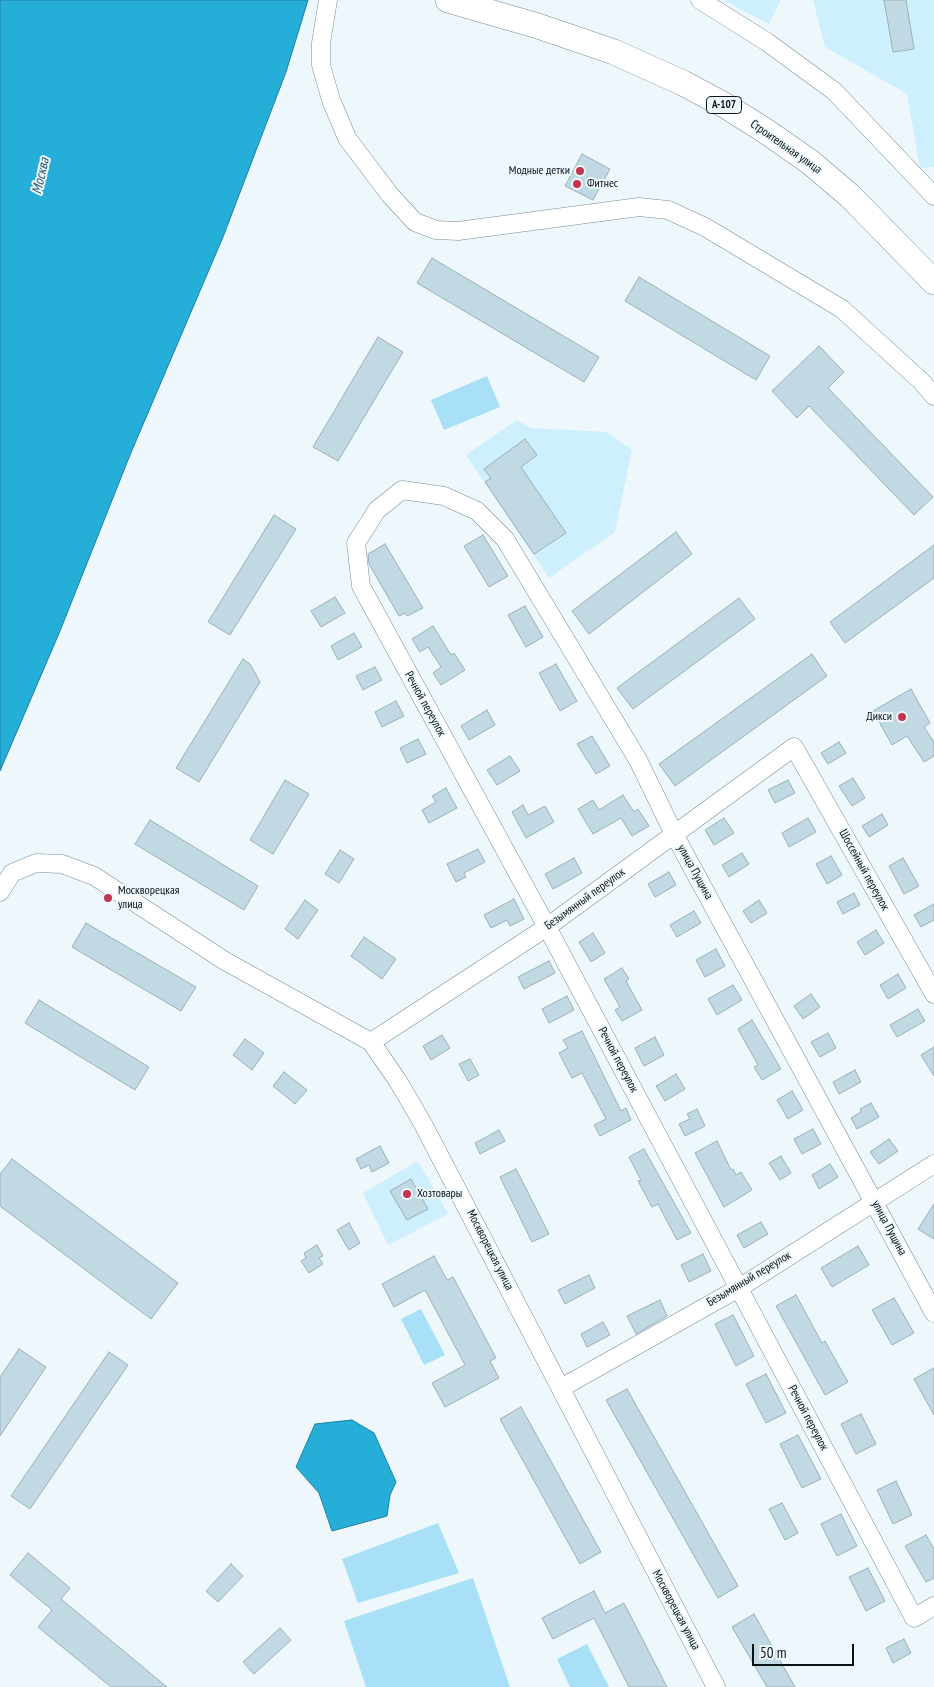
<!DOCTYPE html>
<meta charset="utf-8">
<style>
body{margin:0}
#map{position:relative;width:934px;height:1687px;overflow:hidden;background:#eef8fc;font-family:"PT Sans Narrow",sans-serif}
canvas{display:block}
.scale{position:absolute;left:752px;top:1644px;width:102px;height:22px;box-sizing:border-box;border:2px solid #0a1316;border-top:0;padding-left:6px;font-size:15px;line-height:18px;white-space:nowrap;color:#0a1316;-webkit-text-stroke:4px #eef8fc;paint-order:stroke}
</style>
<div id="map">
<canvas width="934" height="1687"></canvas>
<div class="scale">50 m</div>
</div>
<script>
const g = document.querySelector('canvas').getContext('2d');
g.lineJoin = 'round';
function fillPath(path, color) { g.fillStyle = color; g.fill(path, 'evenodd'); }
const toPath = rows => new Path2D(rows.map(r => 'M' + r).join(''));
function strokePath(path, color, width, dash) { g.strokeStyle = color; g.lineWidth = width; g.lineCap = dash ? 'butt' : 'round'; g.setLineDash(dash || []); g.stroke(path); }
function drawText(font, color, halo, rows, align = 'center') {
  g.font = font + ' "PT Sans Narrow",sans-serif'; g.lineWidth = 4; g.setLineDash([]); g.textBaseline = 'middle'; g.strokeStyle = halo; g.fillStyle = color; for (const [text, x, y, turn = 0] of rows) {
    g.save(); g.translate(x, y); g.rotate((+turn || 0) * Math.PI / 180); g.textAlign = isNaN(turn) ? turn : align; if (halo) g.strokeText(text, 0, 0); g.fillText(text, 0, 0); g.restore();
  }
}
fillPath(toPath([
 [723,0,781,0,769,24],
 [813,0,934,0,934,167,920,168,907,94,825,47],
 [517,420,531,428,607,432,632,450,615,532,549,578,466,455],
 [418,1161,448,1214,388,1245,363,1193]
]), '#ceeffd');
fillPath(toPath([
 [487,376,500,407,444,430,431,400],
 [421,1309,445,1355,424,1365,401,1319],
 [438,1523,459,1573,358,1603,342,1559],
 [473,1578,510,1687,366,1687,344,1621],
 [587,1644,609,1687,570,1687,557,1659]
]), '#a7e0f7');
const water = toPath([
 [0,0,308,0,286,72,223,237,130,455,60,631,0,771,0,0],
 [352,1420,374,1433,396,1482,390,1495,387,1516,332,1531,319,1493,296,1467,315,1424,352,1420]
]);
fillPath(water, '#25aed8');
strokePath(water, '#1d809e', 1);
const building = toPath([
 [884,0,906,0,914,49,893,52,884,0],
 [582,154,610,169,593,200,565,186,582,154],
 [432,258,599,357,584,382,417,283,432,258],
 [639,277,770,356,756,380,625,301,639,277],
 [378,337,403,352,338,461,313,447,378,337],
 [819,346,844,372,828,388,933,497,914,515,809,406,797,418,772,391,819,346],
 [525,439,537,455,521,467,566,533,534,554,485,482,491,478,484,469,525,439],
 [274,515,296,529,230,635,208,622,274,515],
 [676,532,692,554,589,634,572,611,676,532],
 [483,535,508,576,489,587,464,546,483,535],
 [385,544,423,608,407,616,405,613,399,616,369,564,368,554,385,544],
 [934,545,934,578,845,643,830,622,934,545],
 [335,597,345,613,321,627,311,611,335,597],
 [739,598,755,619,633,709,617,688,739,598],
 [525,606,543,637,526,647,508,615,525,606],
 [433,626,451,655,454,653,465,670,441,685,433,673,441,667,428,647,420,652,412,639,433,626],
 [354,633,362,647,338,660,331,646,354,633],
 [812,654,827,676,675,786,659,764,812,654],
 [243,659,250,664,260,682,199,782,176,768,243,659],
 [556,664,577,701,560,711,539,673,556,664],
 [375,667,382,680,363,690,356,676,375,667],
 [911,689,930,723,924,727,934,742,934,756,924,762,907,736,892,745,873,711,911,689],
 [396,701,404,716,382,727,375,712,396,701],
 [487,710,495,725,469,740,461,726,487,710],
 [592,736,610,766,596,774,577,744,592,736],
 [418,739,426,754,407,763,400,748,418,739],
 [839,742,846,753,828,764,821,753,839,742],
 [510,756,520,771,497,785,487,770,510,756],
 [853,778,865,798,852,806,839,786,853,778],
 [285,780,309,794,273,854,250,840,285,780],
 [788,780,795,793,775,803,768,790,788,780],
 [446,788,457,808,429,823,422,810,436,802,432,796,446,788],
 [623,795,634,812,638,809,649,826,632,836,621,818,593,834,578,809,593,800,599,810,623,795],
 [523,805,528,815,545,806,554,822,526,838,512,812,523,805],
 [882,814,888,825,869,837,862,826,882,814],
 [724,818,734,833,714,845,705,830,724,818],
 [808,818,816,832,789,847,782,833,808,818],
 [150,820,258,886,244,910,135,844,150,820],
 [478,849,485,862,464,873,466,877,456,882,447,864,478,849],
 [340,850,354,859,339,883,325,874,340,850],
 [742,853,749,864,729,877,722,865,742,853],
 [831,856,842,875,827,884,816,864,831,856],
 [574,858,582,873,553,889,545,874,574,858],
 [903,858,919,886,904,894,889,866,903,858],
 [669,872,676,885,655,897,648,884,669,872],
 [854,893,860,905,843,914,837,902,854,893],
 [514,899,524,919,510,926,507,920,491,928,484,915,514,899],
 [305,900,318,910,298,939,285,929,305,900],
 [759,900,767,913,751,923,743,911,759,900],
 [934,904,934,920,921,927,914,915,934,904],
 [694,911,701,923,677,937,670,925,694,911],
 [86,923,196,987,181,1011,72,947,86,923],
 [876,930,884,943,865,955,857,942,876,930],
 [593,933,605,953,591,962,579,942,593,933],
 [364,937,396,959,382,979,351,956,364,937],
 [716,949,725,966,705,977,696,960,716,949],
 [549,961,555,973,524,989,518,977,549,961],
 [622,968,629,979,626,981,642,1010,622,1021,615,1010,620,1007,604,979,622,968],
 [898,974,906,988,888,999,880,985,898,974],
 [733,985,742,1000,717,1015,708,999,733,985],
 [811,994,820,1007,803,1019,794,1006,811,994],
 [567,996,574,1010,549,1023,542,1009,567,996],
 [39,1000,149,1067,135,1090,25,1023,39,1000],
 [918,1009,925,1021,897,1037,890,1025,918,1009],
 [752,1020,781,1069,762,1080,754,1067,758,1065,738,1029,752,1020],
 [582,1031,621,1111,626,1108,631,1120,600,1136,594,1125,606,1119,582,1073,572,1078,559,1053,568,1048,563,1040,582,1031],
 [828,1033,836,1048,820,1057,811,1042,828,1033],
 [442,1035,450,1048,431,1060,423,1046,442,1035],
 [655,1037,664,1055,644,1066,635,1048,655,1037],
 [245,1039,264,1053,252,1070,233,1055,245,1039],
 [934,1047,934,1076,921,1055,934,1047],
 [470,1059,479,1075,468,1081,459,1064,470,1059],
 [855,1070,861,1082,839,1094,833,1082,855,1070],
 [284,1072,307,1090,295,1104,273,1086,284,1072],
 [676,1074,685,1089,665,1101,656,1086,676,1074],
 [792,1091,803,1110,788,1119,777,1100,792,1091],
 [871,1103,879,1117,857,1129,851,1118,861,1112,860,1109,871,1103],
 [697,1109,705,1126,685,1136,679,1124,690,1119,687,1114,697,1109],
 [813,1129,821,1144,802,1154,794,1139,813,1129],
 [499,1130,505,1141,480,1154,475,1143,499,1130],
 [889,1139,898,1151,879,1164,870,1152,889,1139],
 [717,1141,731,1170,733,1169,736,1175,741,1172,752,1190,724,1207,695,1153,717,1141],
 [380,1146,389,1163,372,1172,369,1165,361,1169,356,1159,380,1146],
 [644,1149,691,1233,677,1240,658,1204,652,1207,638,1181,641,1180,629,1157,644,1149],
 [781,1156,791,1173,780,1180,769,1163,781,1156],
 [12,1159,178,1283,151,1319,0,1206,0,1174,12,1159],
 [830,1164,838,1177,819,1189,812,1175,830,1164],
 [516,1169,549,1234,532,1242,500,1177,516,1169],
 [411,1179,428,1209,407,1220,390,1191,411,1179],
 [934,1204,934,1239,918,1229,934,1204],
 [761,1222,768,1234,744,1248,737,1235,761,1222],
 [349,1223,360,1243,349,1250,337,1230,349,1223],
 [317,1245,323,1256,319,1258,323,1264,309,1273,301,1261,306,1258,304,1253,317,1245],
 [858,1246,869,1265,832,1287,821,1268,858,1246],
 [703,1254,711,1271,689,1282,681,1265,703,1254],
 [434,1256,447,1280,453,1277,496,1358,490,1361,499,1378,445,1407,432,1383,465,1365,425,1290,394,1307,382,1284,434,1256],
 [589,1275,595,1288,565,1304,558,1290,589,1275],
 [796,1295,822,1343,825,1341,848,1382,825,1395,776,1306,796,1295],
 [894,1298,914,1333,892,1345,872,1310,894,1298],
 [660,1300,667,1316,636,1334,627,1316,660,1300],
 [733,1315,754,1356,736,1366,715,1324,733,1315],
 [603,1322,610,1335,587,1347,581,1334,603,1322],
 [19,1349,46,1367,0,1436,0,1377,19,1349],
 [109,1352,128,1365,30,1509,11,1496,109,1352],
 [934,1368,934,1415,914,1379,934,1368],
 [766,1374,786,1413,766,1423,746,1384,766,1374],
 [627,1389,738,1586,718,1598,606,1400,627,1389],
 [521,1407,601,1552,580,1564,500,1419,521,1407],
 [861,1414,876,1444,856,1454,841,1424,861,1414],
 [798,1435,821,1479,802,1488,780,1444,798,1435],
 [896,1481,912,1515,893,1524,877,1490,896,1481],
 [782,1503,798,1533,785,1540,769,1509,782,1503],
 [841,1514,857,1546,837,1556,821,1524,841,1514],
 [926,1535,934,1549,934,1578,926,1582,905,1546,926,1535],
 [28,1553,70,1588,61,1599,167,1687,111,1687,38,1627,52,1610,10,1575,28,1553],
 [231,1564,243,1576,218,1602,206,1591,231,1564],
 [868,1568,885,1601,866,1611,849,1577,868,1568],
 [594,1591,605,1613,624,1603,667,1687,629,1687,594,1618,553,1639,542,1618,594,1591],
 [754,1614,795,1687,767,1687,732,1627,754,1614],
 [280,1628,291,1640,254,1674,243,1662,280,1628],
 [904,1639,911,1653,893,1663,886,1648,904,1639]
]);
fillPath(building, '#c0d9e3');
strokePath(building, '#98b0ba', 1);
const minor = toPath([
 [328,0,321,43,321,65,331,100,347,138,390,195,415,222,436,230,458,231,639,207,668,210,705,227,842,309,921,381,934,396],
 [700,0,767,42,834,91,934,196],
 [0,892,12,873,36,863,62,864,94,876,225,961,371,1042,398,1081,423,1124,716,1687],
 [371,1042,547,927,794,747,934,994],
 [934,1313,674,834,638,760,505,539,477,511,444,496,402,490,377,510,356,543,361,586,547,927,914,1618,934,1606],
 [561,1388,739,1288,934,1164]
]);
const highway = toPath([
 [448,0,538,26,614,52,683,83,726,106,767,132,810,162,850,196,934,282]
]);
strokePath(minor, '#758c95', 19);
strokePath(highway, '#758c95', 26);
strokePath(minor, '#fff', 18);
strokePath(highway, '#fff', 25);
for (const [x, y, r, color] of [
 [580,171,5,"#c4334f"],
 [577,184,5,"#c4334f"],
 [902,717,5,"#c4334f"],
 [108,898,5,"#c4334f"],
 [407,1194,5,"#c4334f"]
]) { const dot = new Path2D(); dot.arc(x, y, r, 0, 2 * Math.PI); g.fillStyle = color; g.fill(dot); strokePath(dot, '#eef8fc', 2); }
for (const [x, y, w] of [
 [724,105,35]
]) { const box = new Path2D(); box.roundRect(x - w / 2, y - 8.5, w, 17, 4); g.fillStyle = '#eef8fc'; g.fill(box); strokePath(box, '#0a1316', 1); }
drawText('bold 11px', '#0a1316', null, [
 ["А-107",724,105]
]);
drawText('12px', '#0a1316', '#eef8fc', [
 ["Строительная улица",786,147,35],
 ["Речной переулок",425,704,61],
 ["Шоссейный переулок",864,870,61],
 ["улица Пущина",695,872,61],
 ["Безымянный переулок",585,899,-36],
 ["Речной переулок",618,1060,62],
 ["улица Пущина",889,1228,62],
 ["Москворецкая улица",490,1250,63],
 ["Безымянный переулок",749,1279,-31],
 ["Речной переулок",808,1418,62],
 ["Москворецкая улица",676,1610,62]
]);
drawText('12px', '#0a1316', '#eef8fc', [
 ["Модные детки",570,171,"right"],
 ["Фитнес",587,184],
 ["Дикси",892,717,"right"],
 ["Москворецкая",118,891],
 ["улица",118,905],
 ["Хозтовары",417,1194]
], 'left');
drawText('italic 14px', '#1f5365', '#eef8fc', [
 ["Москва",41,176,-77]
]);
</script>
